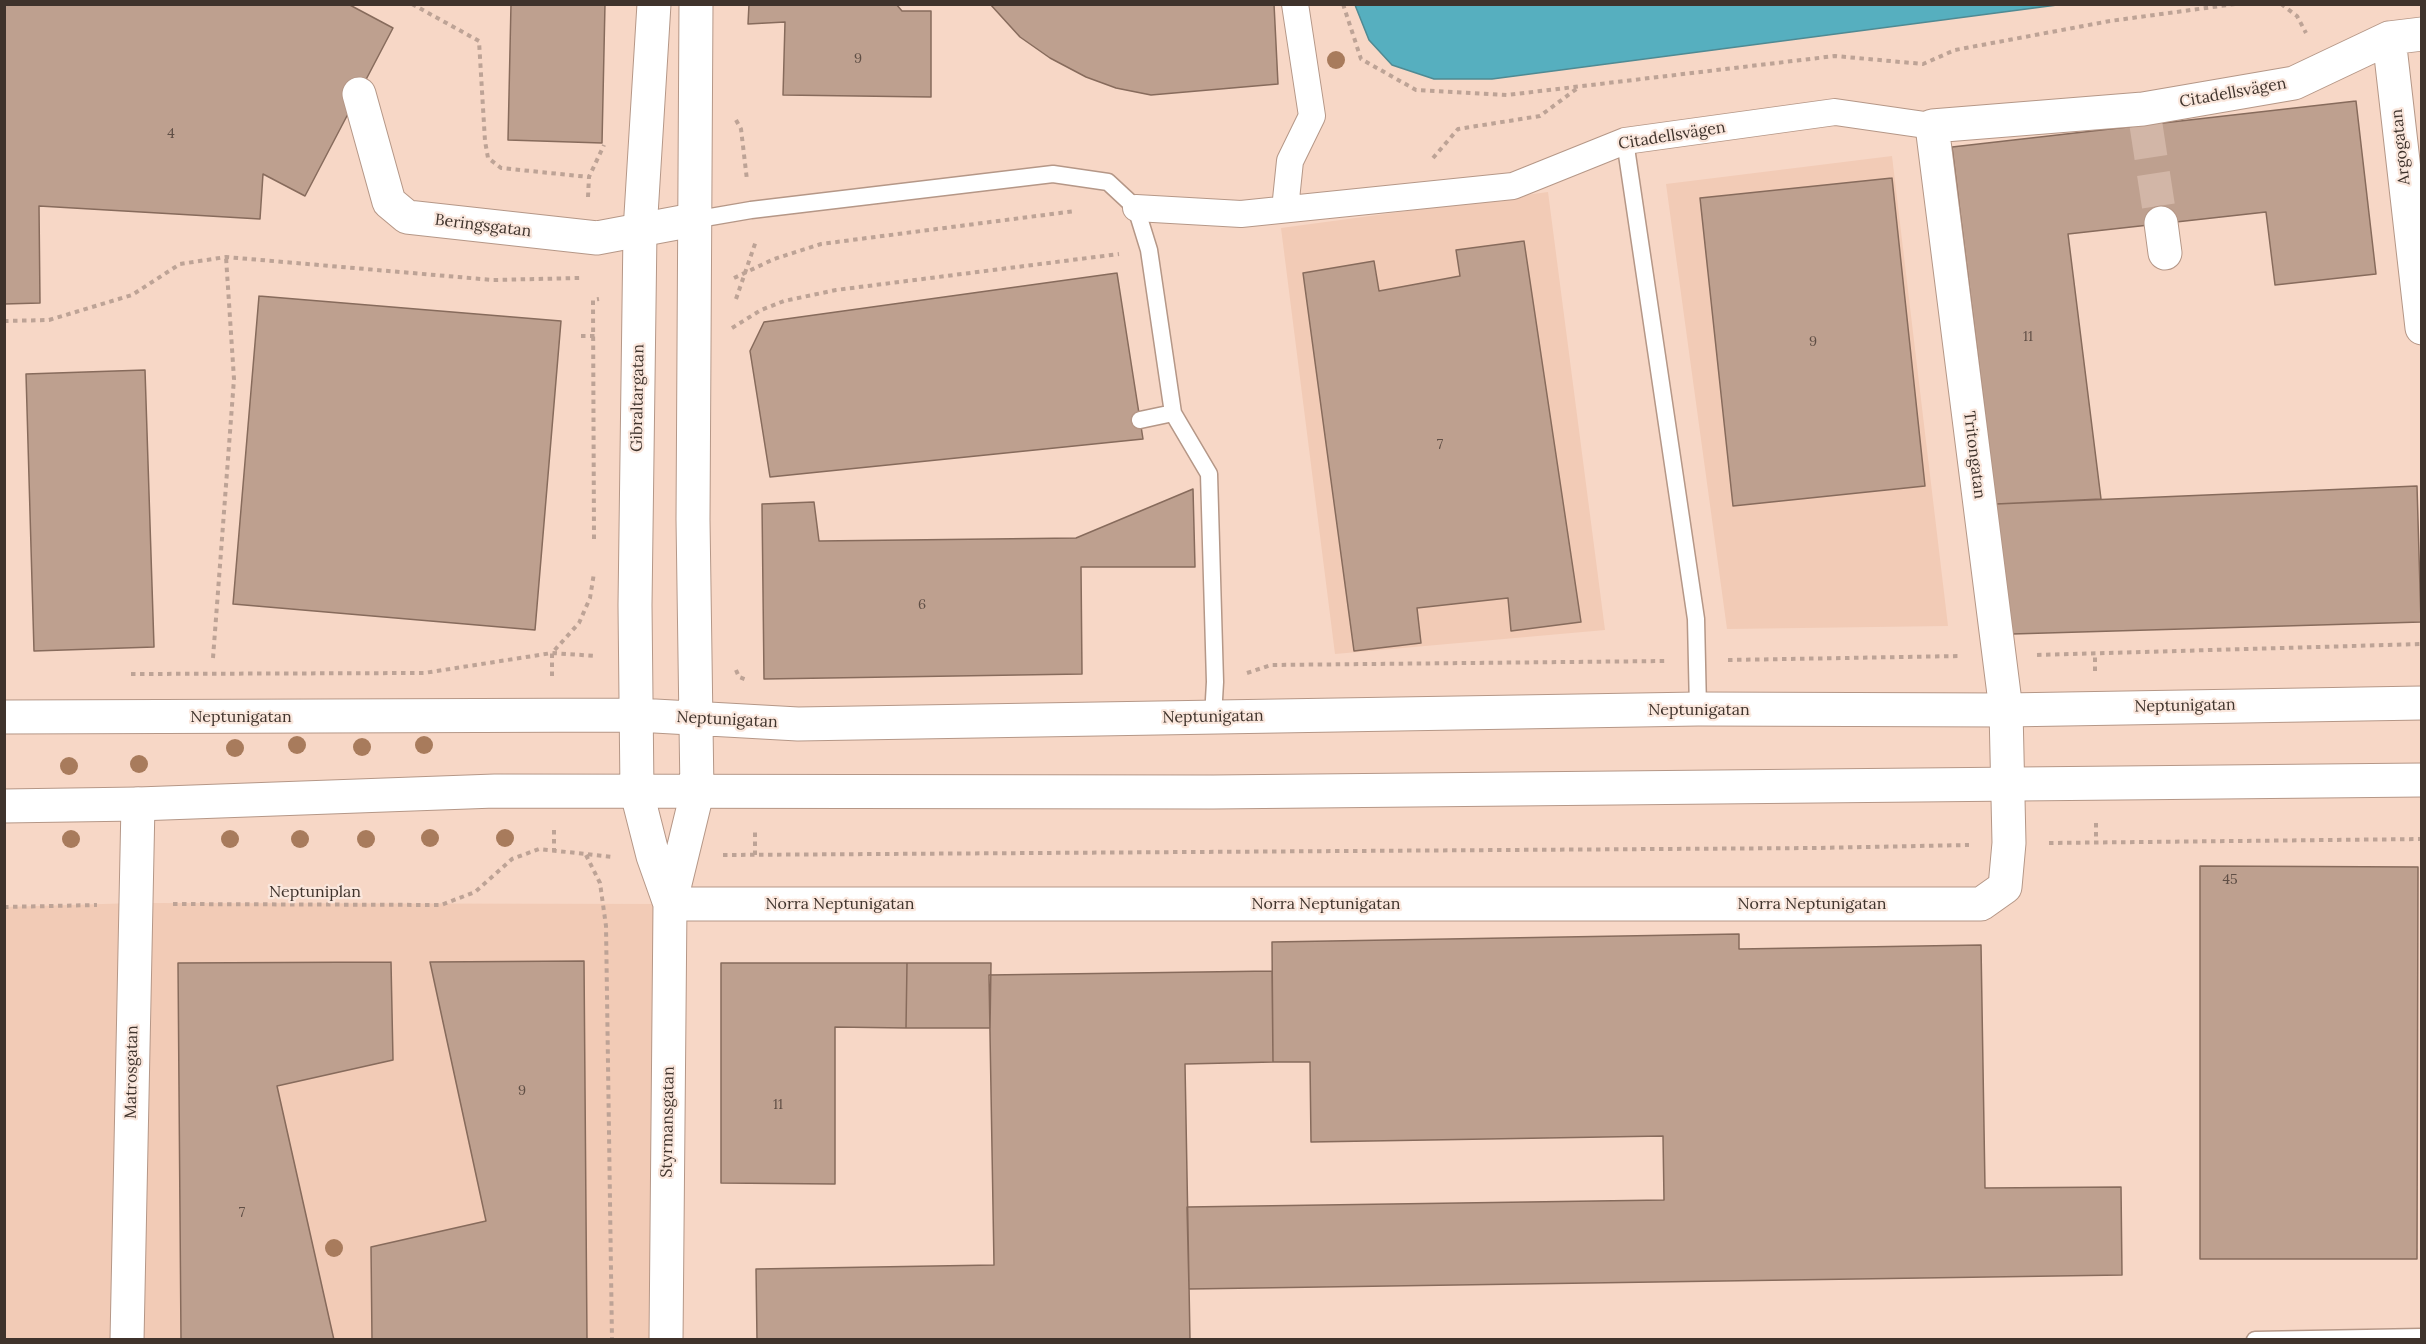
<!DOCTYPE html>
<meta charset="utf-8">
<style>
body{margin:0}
#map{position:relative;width:2426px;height:1344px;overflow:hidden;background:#f7d7c6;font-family:Lora,serif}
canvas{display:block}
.frame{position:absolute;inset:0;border:6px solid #3f332c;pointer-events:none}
</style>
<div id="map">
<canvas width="2426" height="1344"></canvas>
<div class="frame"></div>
</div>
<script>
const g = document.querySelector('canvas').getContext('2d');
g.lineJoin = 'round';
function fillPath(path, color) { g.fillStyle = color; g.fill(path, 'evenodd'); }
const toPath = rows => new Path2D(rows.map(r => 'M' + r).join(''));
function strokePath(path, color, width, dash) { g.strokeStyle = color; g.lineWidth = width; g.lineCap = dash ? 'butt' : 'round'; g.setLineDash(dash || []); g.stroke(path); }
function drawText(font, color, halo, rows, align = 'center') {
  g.font = font + ' Lora,serif'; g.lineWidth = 4.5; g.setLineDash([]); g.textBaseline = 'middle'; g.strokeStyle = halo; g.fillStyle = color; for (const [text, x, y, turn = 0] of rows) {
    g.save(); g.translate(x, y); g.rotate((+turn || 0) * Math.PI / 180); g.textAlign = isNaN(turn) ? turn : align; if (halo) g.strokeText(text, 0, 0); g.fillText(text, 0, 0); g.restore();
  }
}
fillPath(toPath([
 [1892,156,1948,626,1727,629,1666,184],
 [1548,192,1605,630,1335,654,1281,228],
 [136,903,670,904,666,1339,5,1339,4,907]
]), '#f2cbb6');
const water = toPath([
 [1355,5,2057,5,1492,79,1434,79,1392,65,1369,40,1355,5]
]);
fillPath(water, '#56afbf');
strokePath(water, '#4f8a93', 1.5);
const building = toPath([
 [4,4,348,4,393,28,305,196,263,174,260,219,39,206,40,303,4,304,4,4],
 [511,4,605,4,602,143,508,140,511,4],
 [749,4,896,4,902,11,931,11,931,97,783,95,785,22,748,24,749,4],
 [990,4,1274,4,1278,84,1151,95,1116,88,1086,77,1050,58,1020,37,990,4],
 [2356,101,2376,274,2275,285,2266,212,2068,234,2101,499,1996,504,1952,147,2356,101],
 [1892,178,1925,486,1733,506,1700,198,1892,178],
 [1524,241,1581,622,1511,631,1508,598,1417,608,1421,643,1354,651,1303,273,1374,261,1379,291,1460,276,1456,250,1524,241],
 [1117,273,1143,439,770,477,750,351,764,322,1117,273],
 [259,296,561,321,535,630,233,604,259,296],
 [145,370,154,647,34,651,26,374,145,370],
 [2417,486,2421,622,2012,634,1996,504,2417,486],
 [1193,489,1195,567,1081,567,1082,674,764,679,762,504,814,502,819,541,1076,538,1193,489],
 [2200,866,2418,867,2417,1259,2200,1259,2200,866],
 [1739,934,1739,949,1981,945,1985,1188,2121,1187,2122,1275,1189,1289,1187,1207,1664,1200,1663,1136,1311,1142,1310,1062,1273,1062,1272,942,1739,934],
 [584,961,587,1340,372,1340,371,1247,486,1221,430,962,584,961],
 [391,962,393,1060,277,1086,334,1340,181,1340,178,963,391,962],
 [721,963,907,963,906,1028,835,1027,835,1184,721,1183,721,963],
 [907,963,991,963,990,1028,906,1028,907,963],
 [1272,971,1273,1062,1185,1064,1190,1340,757,1340,756,1269,994,1265,989,975,1272,971]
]);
fillPath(building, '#bea08f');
strokePath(building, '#876b5c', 1.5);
strokePath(toPath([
 [2146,125,2161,223]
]), '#d2b6a7', 33, [33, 16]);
const service = toPath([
 [1625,141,1696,619,1698,709],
 [693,220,751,210,1053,174,1108,182,1136,208,1149,250,1173,413,1140,420],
 [1173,413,1209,474,1215,682,1213,717],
 [2255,1340,2422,1337]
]);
const pedestrian = toPath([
 [1136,208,1241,214,1513,186,1625,141,1835,112,1932,126],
 [1285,209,1290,161,1312,116,1295,4]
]);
const minor = toPath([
 [2389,38,2422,328],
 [359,94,389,202,407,217,597,238,693,220],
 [2161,223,2165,253],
 [637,793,653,856,670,904],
 [670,904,1981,904,2005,887,2009,843,2006,710,1932,126,2143,109,2294,83,2389,38,2422,34],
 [127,1340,138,804],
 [666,1340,670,904,697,793]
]);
const tertiary = toPath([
 [696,4,693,519,697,793],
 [4,717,637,715,798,724,1698,709,2006,710,2422,703],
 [637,793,635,605,640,231,654,4],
 [4,806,138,804,495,791,1213,792,2422,780]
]);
strokePath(service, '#b59787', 19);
strokePath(pedestrian, '#b59787', 28);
strokePath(minor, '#b59787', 35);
strokePath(tertiary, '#b59787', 35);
strokePath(toPath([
 [412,4,479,41,485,141,488,158,501,168,589,177],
 [1343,4,1361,59,1416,90,1507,95,1835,56,1923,64,1955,50,2110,21,2235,4],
 [2281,4,2297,16,2306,33],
 [736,120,741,129,747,180],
 [1433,158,1458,129,1540,116,1579,87],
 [588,197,589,177,604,145],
 [734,278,774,259,821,244,1075,211],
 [736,299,756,241],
 [4,321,49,320,132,295,180,264,226,257,493,280,580,278],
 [732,328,761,310,784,301,836,290,1119,254],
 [581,336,595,336],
 [594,539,593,300,599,299],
 [2037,655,2422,644],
 [213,658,234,379,226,257],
 [1728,660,1961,656],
 [736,670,739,677,747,680],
 [2095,671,2095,653],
 [1247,673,1271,665,1667,661],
 [131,674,424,673,552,653,596,656],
 [552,676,552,653,579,623,590,598,594,573],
 [2096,823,2096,843],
 [554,830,554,851],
 [2049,843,2422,839],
 [586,855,600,883,606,926,612,1340],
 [723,855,1815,848,1969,845],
 [755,855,755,829],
 [173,904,441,905,475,892,512,859,539,849,613,857],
 [4,907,97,905]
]), '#bda396', 4, [4.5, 4.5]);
strokePath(service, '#fff', 16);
strokePath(pedestrian, '#fff', 26);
strokePath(minor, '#fff', 33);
strokePath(tertiary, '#fff', 33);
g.fillStyle = '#a87b5c';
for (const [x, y] of [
 [1336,60],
 [297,745],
 [424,745],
 [362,747],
 [235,748],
 [139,764],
 [69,766],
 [430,838],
 [505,838],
 [71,839],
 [230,839],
 [300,839],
 [366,839],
 [334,1248]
]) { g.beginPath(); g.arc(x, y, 9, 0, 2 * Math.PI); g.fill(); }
drawText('14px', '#5f4e45', null, [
 ["9",858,59],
 ["4",171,134],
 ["11",2028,337],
 ["9",1813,342],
 ["7",1440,445],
 ["6",922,605],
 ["45",2230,880],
 ["9",522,1091],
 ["11",778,1105],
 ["7",242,1213]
]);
drawText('16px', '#3f332c', '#fae7dd', [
 ["Citadellsvägen",2233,93,-10],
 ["Citadellsvägen",1672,136,-9],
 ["Argogatan",2401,147,-96],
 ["Beringsgatan",483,226,7],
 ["Gibraltargatan",638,398,-89],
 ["Tritongatan",1974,455,83],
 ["Neptunigatan",2185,706,-1],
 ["Neptunigatan",1699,710],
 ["Neptunigatan",241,717],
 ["Neptunigatan",1213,717,-1],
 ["Neptunigatan",727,720,3],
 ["Neptuniplan",315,892],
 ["Norra Neptunigatan",840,904],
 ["Norra Neptunigatan",1326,904],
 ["Norra Neptunigatan",1812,904],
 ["Matrosgatan",132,1072,-89],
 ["Styrmansgatan",668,1122,-89]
]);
</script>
